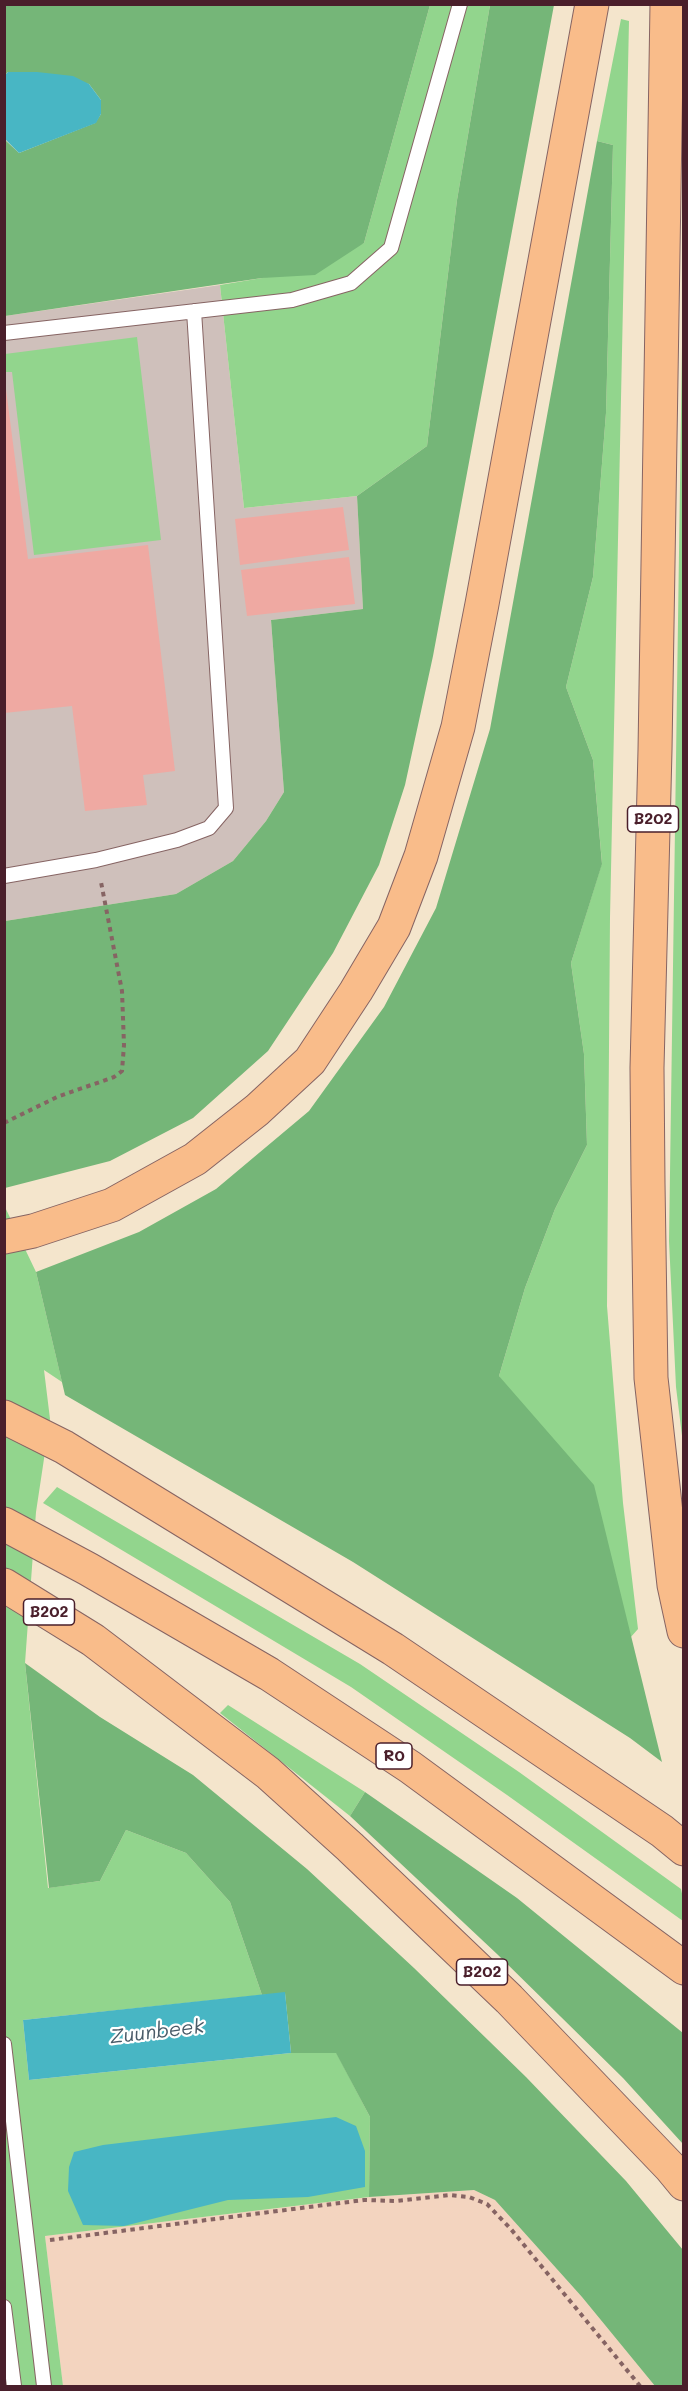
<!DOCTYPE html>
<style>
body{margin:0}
#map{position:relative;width:688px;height:2391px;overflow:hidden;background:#f4e5cc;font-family:Mali,sans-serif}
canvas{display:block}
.frame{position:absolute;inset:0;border:6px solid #4a1f2b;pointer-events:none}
</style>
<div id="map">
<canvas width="688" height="2391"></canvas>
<div class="frame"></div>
</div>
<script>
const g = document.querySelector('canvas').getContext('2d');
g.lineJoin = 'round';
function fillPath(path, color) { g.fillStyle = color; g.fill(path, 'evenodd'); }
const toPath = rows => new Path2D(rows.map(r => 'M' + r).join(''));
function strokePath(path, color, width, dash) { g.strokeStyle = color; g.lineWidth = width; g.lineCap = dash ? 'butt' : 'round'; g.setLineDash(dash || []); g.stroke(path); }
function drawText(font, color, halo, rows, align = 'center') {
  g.font = font + ' Mali,sans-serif'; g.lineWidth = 4.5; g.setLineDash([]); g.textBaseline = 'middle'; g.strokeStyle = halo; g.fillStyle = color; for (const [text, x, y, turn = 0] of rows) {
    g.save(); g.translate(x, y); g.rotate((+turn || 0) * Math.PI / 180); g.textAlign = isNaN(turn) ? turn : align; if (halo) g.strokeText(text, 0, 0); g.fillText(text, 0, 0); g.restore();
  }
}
fillPath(toPath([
 [474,2190,495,2200,582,2297,655,2386,63,2386,45,2236,369,2197]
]), '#f3d4bf');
fillPath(toPath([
 [220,285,244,508,357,496,363,609,271,620,284,792,266,821,233,861,176,894,5,921,5,316]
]), '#cfc0bb');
fillPath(toPath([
 [430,5,490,5,457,200,427,446,357,496,244,508,220,285,262,278,364,243],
 [621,19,629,21,610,917,607,1306,623,1503,638,1629,630,1638,623,1610,499,1376,525,1288,555,1209,587,1145,584,1054,571,963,602,863,593,760,566,687,593,577,606,413,613,145,597,141],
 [683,277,683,1444,676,1387,669,1241],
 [137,337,161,540,34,555,12,372,5,372,5,354],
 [4,1205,36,1272,62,1382,44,1370,50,1419,36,1512,25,1663,48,1888,100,1881,126,1830,186,1853,230,1902,262,1995,23,2020,29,2080,291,2053,336,2052,370,2117,369,2197,45,2236,63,2386,5,2386],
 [57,1487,360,1664,519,1772,681,1889,683,1898,683,1921,507,1795,351,1687,43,1503],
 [228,1705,365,1792,350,1816,220,1713]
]), '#92d58d');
fillPath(toPath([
 [5,5,430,5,364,243,315,275,262,278,5,316,4,139,19,153,95,123,101,114,101,100,89,84,8,72,5,75],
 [490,5,554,5,433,656,405,785,379,865,333,953,268,1051,193,1118,110,1161,5,1188,5,921,176,894,233,861,266,821,284,792,271,620,363,609,357,496,427,446,457,200],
 [597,141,613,145,606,413,593,577,566,687,593,760,602,864,571,963,584,1054,587,1145,555,1209,525,1288,499,1376,594,1485,662,1762,630,1738,353,1562,65,1395,36,1272,139,1232,216,1189,309,1111,384,1007,436,908,490,729],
 [25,1663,100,1717,193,1775,307,1869,414,1968,526,2077,626,2181,683,2250,683,2386,655,2386,582,2297,495,2200,474,2190,369,2197,370,2117,336,2053,291,2053,285,1993,262,1995,230,1902,186,1853,126,1830,100,1881,49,1888],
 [365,1792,517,1898,683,2033,683,2144,623,2078,497,1954,350,1816]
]), '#75b678');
fillPath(toPath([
 [8,72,37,72,73,76,89,84,101,100,101,114,96,123,19,153,5,139,5,75],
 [285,1992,291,2053,29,2080,23,2020],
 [336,2117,356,2126,365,2151,365,2187,308,2197,228,2200,124,2226,83,2225,68,2191,69,2167,74,2152,103,2145]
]), '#48b6c4');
fillPath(toPath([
 [4,374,28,559,148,545,175,771,143,775,147,805,85,811,72,706,4,713],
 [343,507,349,550,240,565,235,519],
 [349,557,355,604,247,616,241,570]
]), '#efa9a2');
const service = toPath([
 [4,333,292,300,351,283,391,248,460,4],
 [4,876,96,860,177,840,209,828,226,808,194,311],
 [4,2044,44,2386],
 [4,2307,14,2386]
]);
const motorway = toPath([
 [667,4,655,750,647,1068,648,1183,651,1378,674,1585,684,1631],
 [4,1237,33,1231,112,1205,195,1159,257,1110,310,1061,356,991,394,927,421,856,458,727,482,604,592,4],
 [4,1417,64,1447,393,1649,662,1831,684,1849],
 [4,1524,88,1569,269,1674,410,1767,684,1968],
 [4,1585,93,1640,268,1773,350,1847,509,1999,670,2167,684,2184]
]);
strokePath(service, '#866463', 16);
strokePath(motorway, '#866463', 35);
strokePath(toPath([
 [4,1123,57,1097,114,1077,122,1071,124,1045,122,991,101,882],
 [50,2240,364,2200,396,2201,449,2195,469,2197,487,2204,510,2228,640,2386]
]), '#866463', 4, [4.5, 4.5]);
strokePath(service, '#fff', 14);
strokePath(motorway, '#f9bc8a', 33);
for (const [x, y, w] of [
 [653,819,51],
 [49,1612,51],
 [394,1756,36],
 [482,1972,51]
]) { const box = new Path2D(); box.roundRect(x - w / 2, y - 13, w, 26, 4.5); g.fillStyle = '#fff'; g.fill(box); strokePath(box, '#4a1f2b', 1.5); }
drawText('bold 16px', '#4a1f2b', null, [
 ["B202",653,819],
 ["B202",49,1612],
 ["R0",394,1756],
 ["B202",482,1972]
]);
drawText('italic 20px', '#495b68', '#fff', [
 ["Zuunbeek",157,2032,-7]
]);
</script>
